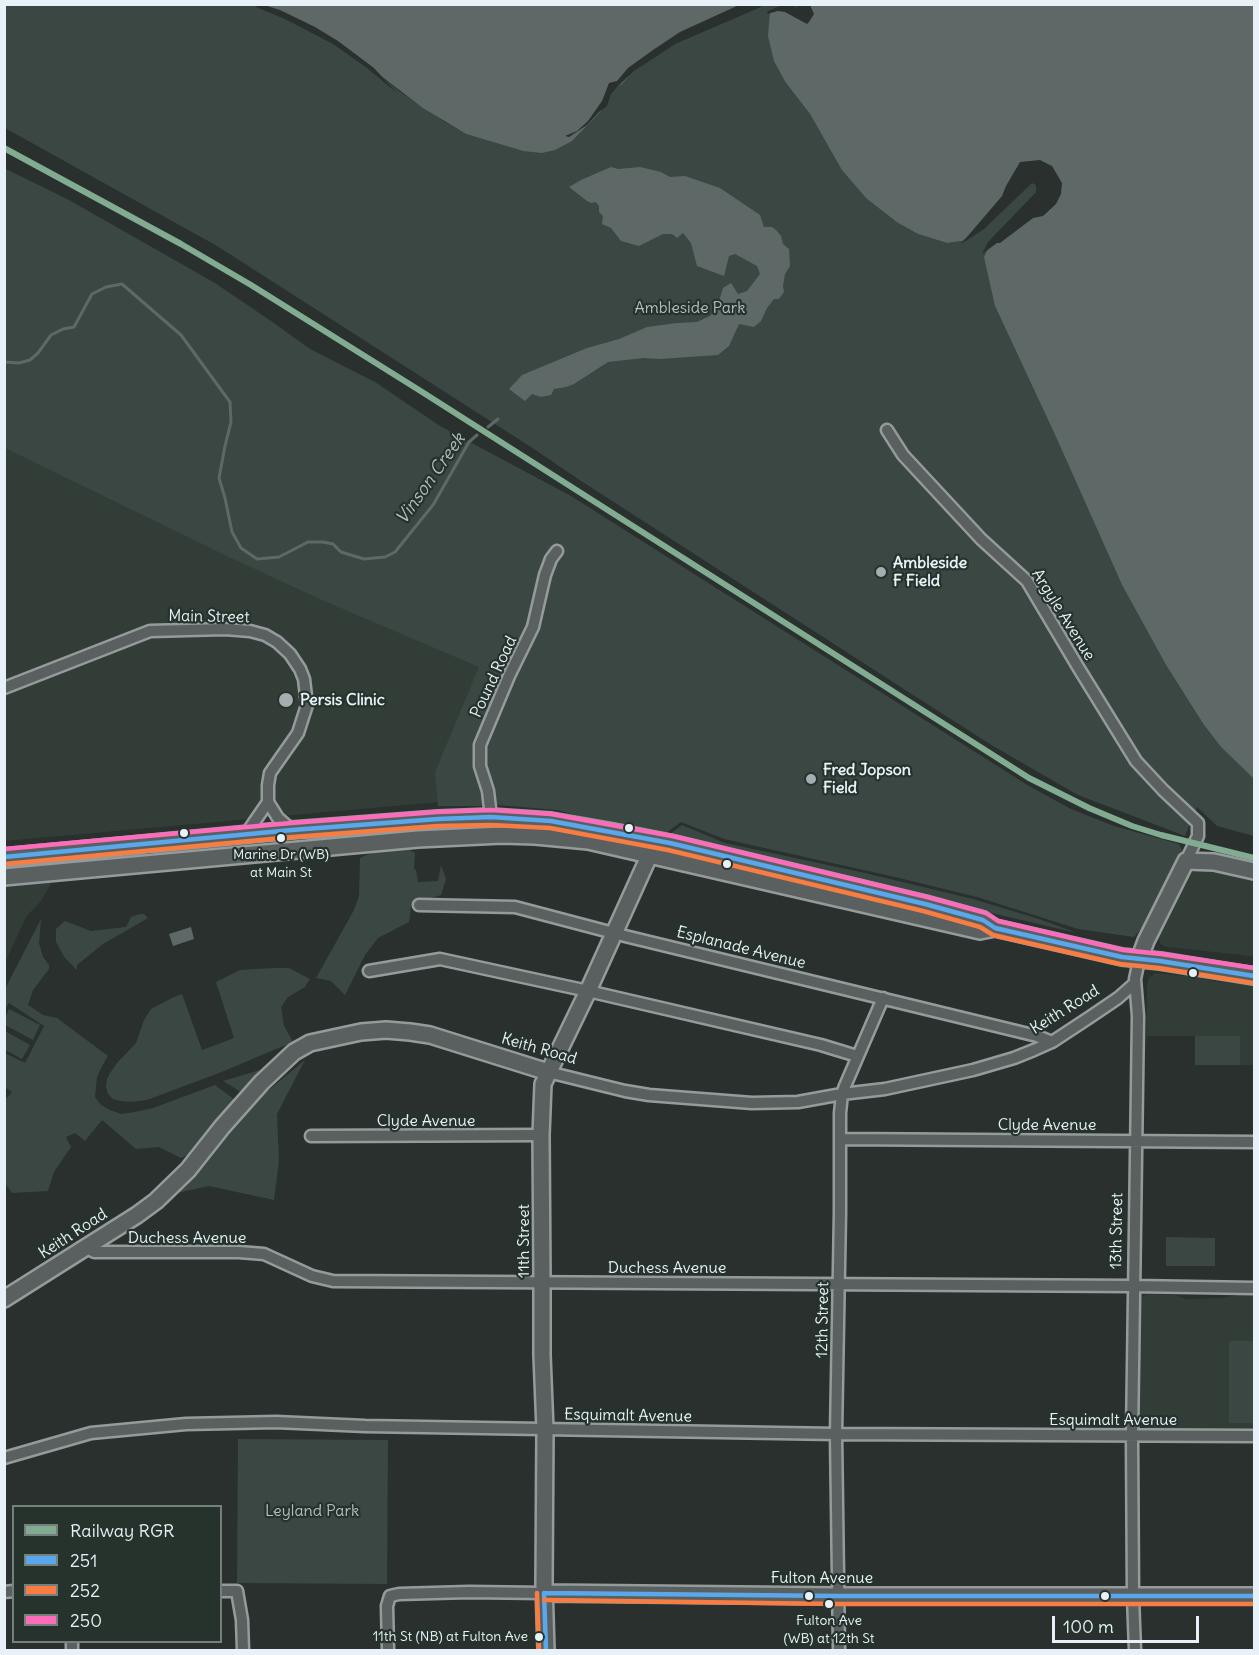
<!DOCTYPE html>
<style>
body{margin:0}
#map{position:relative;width:1259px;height:1655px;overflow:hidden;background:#29302d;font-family:Delius,sans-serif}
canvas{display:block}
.frame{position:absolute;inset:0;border:6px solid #e8f1f8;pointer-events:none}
.legend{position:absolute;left:12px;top:1505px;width:210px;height:138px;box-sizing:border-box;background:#26332d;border:2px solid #747f7e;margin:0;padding:8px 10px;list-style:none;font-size:18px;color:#e8f1f8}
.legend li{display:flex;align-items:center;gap:12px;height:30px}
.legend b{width:30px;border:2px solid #747f7e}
.scale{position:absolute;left:1052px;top:1616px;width:147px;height:27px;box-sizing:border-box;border:3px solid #e8f1f8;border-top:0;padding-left:8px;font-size:18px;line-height:21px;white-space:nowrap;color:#e8f1f8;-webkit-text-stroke:4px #26332d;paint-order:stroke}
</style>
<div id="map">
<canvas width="1259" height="1655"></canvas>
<div class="frame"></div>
<ul class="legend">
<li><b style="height:8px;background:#82ac92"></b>Railway RGR</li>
<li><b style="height:8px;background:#5aa8eb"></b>251</li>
<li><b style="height:8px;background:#f77d43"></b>252</li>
<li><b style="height:8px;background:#fb6dba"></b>250</li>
</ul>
<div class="scale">100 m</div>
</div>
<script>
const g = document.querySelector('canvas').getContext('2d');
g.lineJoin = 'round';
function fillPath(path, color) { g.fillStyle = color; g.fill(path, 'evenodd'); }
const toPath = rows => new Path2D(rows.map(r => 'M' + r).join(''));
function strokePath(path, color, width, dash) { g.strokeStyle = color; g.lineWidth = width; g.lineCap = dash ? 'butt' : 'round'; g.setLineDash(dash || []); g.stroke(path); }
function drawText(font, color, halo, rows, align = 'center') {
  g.font = font + ' Delius,sans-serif'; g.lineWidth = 4.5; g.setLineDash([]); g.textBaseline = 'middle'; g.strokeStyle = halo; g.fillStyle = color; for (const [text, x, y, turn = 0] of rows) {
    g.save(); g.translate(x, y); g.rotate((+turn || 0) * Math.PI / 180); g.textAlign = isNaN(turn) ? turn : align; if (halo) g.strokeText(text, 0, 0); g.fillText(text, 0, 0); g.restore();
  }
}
fillPath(toPath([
 [5,440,492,667,439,802,5,841],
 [1200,867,1254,877,1254,957,1242,955,1166,947,1160,944,1159,937,1177,897,1185,886,1191,873,1197,868],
 [51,880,52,882,41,901,26,917,5,963,5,883],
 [1155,973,1197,977,1213,981,1254,986,1254,1065,1240,1065,1239,1036,1146,1036,1147,984,1149,978],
 [1147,1294,1175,1295,1186,1299,1221,1298,1238,1295,1254,1295,1254,1431,1148,1430,1141,1425,1138,1416,1139,1303,1140,1298]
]), '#323d38');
fillPath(toPath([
 [5,5,257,5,335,41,363,62,399,91,445,122,466,134,523,151,612,89,634,70,674,42,759,5,797,5,801,8,786,83,810,114,822,135,867,199,898,223,918,234,947,243,962,241,1033,180,1040,188,995,306,1056,437,1122,585,1166,665,1204,725,1221,747,1254,779,1254,836,1217,826,1197,807,1185,836,1078,795,993,746,910,693,578,479,534,449,217,246,5,128],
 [4,168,69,200,215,283,271,321,310,349,375,382,440,426,571,496,1029,786,1071,809,1114,826,1179,844,1182,850,1179,859,1150,919,1134,937,1078,929,977,897,895,877,724,839,681,822,666,833,583,817,557,810,485,804,484,806,438,806,435,772,479,667,322,600,231,558,5,448],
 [682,825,725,843,865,873,973,899,1039,919,1077,933,669,838,670,834],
 [406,848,415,853,414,869,416,870,418,882,438,881,441,865,446,879,441,895,421,901,411,907,409,922,378,938,365,955,345,995,331,981,316,978,354,910,359,896,360,858,377,850],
 [140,914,144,914,148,918,103,944,77,965,77,970,65,958,56,942,56,929,65,921,91,931,126,927,131,917],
 [41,919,39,943,43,957,49,965,49,969,33,990,28,1005,43,1015,57,1018,108,1056,102,1066,97,1077,95,1097,100,1104,110,1110,121,1114,135,1112,153,1108,215,1085,235,1100,188,1155,181,1158,159,1147,136,1149,102,1120,85,1141,75,1133,66,1137,71,1147,54,1172,48,1191,12,1193,5,1183,5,1100,12,1092,6,1088,5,1053,25,1063,44,1026,9,1003,5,1009,5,989],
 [274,968,289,968,310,979,305,987,288,997,281,1007,284,1026,293,1042,219,1073,147,1100,131,1102,121,1101,113,1099,108,1094,106,1087,107,1079,110,1073,117,1063,136,1043,144,1020,151,1009,172,998,182,994,202,1050,234,1038,216,982,240,970],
 [9,1009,40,1025,33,1040,5,1025,5,1018],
 [5,1031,30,1045,22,1059,5,1050],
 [1195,1036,1240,1036,1240,1065,1195,1065],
 [305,1060,277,1114,279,1160,274,1200,209,1186,177,1193,247,1108],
 [260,1070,263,1070,241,1092,223,1081],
 [1166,1237,1215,1238,1215,1266,1166,1266],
 [1229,1341,1254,1341,1254,1423,1229,1423],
 [238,1439,388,1440,387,1584,237,1583]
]), '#3b4743');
fillPath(toPath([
 [257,5,759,5,673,42,634,70,622,84,612,89,601,111,572,141,555,150,542,153,523,151,466,134,423,108,335,41],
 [797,5,1254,5,1254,779,1221,747,1204,725,1166,665,1122,585,1056,437,995,306,984,257,992,240,1040,188,1033,180,995,218,962,241,947,243,918,234,898,223,867,199,842,170,810,114,786,83,774,61,768,36,770,12,782,7,802,14],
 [611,167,618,169,640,167,661,172,670,177,685,176,720,188,760,215,764,227,772,227,776,230,781,236,783,244,789,249,790,266,785,274,783,286,784,292,779,299,774,299,767,308,761,321,754,327,739,324,729,346,718,355,660,359,644,358,608,362,574,384,566,387,554,389,551,395,541,397,532,394,525,401,509,389,522,375,587,348,619,339,647,327,677,323,697,322,710,316,717,308,723,288,731,283,738,294,747,291,760,274,757,266,735,254,729,256,724,276,697,266,691,243,683,233,677,238,672,234,663,234,639,246,621,241,611,228,602,224,603,216,599,212,599,206,596,202,591,203,587,201,569,187,581,180],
 [191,927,194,939,173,946,169,934]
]), '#5e6967');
fillPath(toPath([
 [254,4,264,5,280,10,315,27,338,41,374,68,397,93,367,68,333,44,285,19,256,7],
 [762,4,761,7,675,44,657,56,634,71,617,87,611,94,607,106,599,112,587,125,569,137,565,136,577,131,588,121,602,101,609,83,617,81,628,68,653,50,680,32,739,5],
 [791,4,799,10,794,4,810,5,814,14,809,22,807,24,785,12,778,11,767,14,768,11,782,5],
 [1040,160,1052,166,1062,183,1061,194,1056,204,1043,216,1033,218,1000,243,997,243,982,254,988,242,1036,192,1036,185,1032,183,984,229,961,244,1002,196,1006,186,1020,162]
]), '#29302d');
strokePath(toPath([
 [4,362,19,363,30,360,38,353,51,335,63,329,74,327,92,294,106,287,122,284,181,335,230,402,231,422,225,446,219,478,225,498,232,532,241,548,257,559,279,557,308,542,323,542,333,544,341,552,364,559,385,557,395,552,433,505,469,442,477,435],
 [488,427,498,419]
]), '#5e6967', 3);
const street = toPath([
 [887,430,903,455,981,539,1027,581,1078,667,1136,761,1163,790,1198,823,1198,836,1186,861],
 [4,688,150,631,225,629,250,631,265,635,277,642,290,654,300,669,304,679,307,705,298,733,270,773,268,785,268,802,246,834],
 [268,802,278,818,292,830],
 [491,817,488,791,480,766,480,745,509,676,533,627,545,575,551,559,557,551],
 [419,905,515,907,625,936,1037,1036,1052,1042],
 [369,971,440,959,588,991,821,1045,857,1056],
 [548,1072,625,1091,649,1095,752,1103,798,1102,842,1094,885,1089,973,1070,1014,1058,1034,1050,1052,1042,1090,1017,1118,998,1135,983],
 [311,1136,541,1135],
 [840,1139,1254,1142],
 [86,1247,94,1252,239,1252,264,1254,312,1276,333,1281,1134,1286,1254,1288],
 [4,1458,91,1433,186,1424,276,1422,365,1426,836,1434,1254,1436],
 [220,1591,237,1591,242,1620,243,1650],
 [4,1592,14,1591],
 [72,1642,72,1650],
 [388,1650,387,1606,390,1596,399,1594,469,1592,544,1593],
 [839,1650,836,1434,840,1212,840,1113,842,1094,845,1086,883,998],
 [1135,1650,1133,1597,1132,1436,1138,1016,1135,979,1139,960]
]);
const secondary = toPath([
 [4,857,292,830,438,819,491,817,551,821,614,832,670,843,925,904,983,920,995,928,1122,957,1160,961,1254,976],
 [4,877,418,839,502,835,535,836,588,841,980,931,995,928],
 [1139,960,1146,941,1186,861,1214,862,1254,871],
 [4,1299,137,1215,156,1201,188,1170,222,1127,262,1082,294,1052,310,1043,361,1032,386,1030,410,1032,430,1035,548,1072],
 [544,1593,839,1596,1254,1596],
 [546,1650,544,1584,545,1430,542,1355,542,1282,541,1135,543,1084,588,991,650,854]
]);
strokePath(street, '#959a9a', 15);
strokePath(secondary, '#959a9a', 20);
strokePath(street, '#5a6060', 10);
strokePath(secondary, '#5a6060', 15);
strokePath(toPath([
 [4,857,292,830,438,819,491,817,551,821,670,843,925,904,983,920,995,928,1122,957,1160,961,1254,976],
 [544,1593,839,1596,1254,1596],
 [544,1593,546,1650]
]), '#5aa8eb', 4.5);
strokePath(toPath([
 [5,864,293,837,438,826,491,825,550,828,668,850,923,911,980,927,993,935,1120,964,1159,968,1253,983],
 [537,1593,539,1650],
 [544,1600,839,1604,1254,1604]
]), '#f77d43', 4.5);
strokePath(toPath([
 [4,849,291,823,437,812,491,810,551,814,672,836,927,897,986,913,998,921,1123,950,1161,954,1254,968]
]), '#fb6dba', 4.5);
strokePath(toPath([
 [4,148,181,244,251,285,419,390,1029,778,1089,808,1132,826,1161,835,1254,858]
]), '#82ac92', 6);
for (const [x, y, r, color] of [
 [881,572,6,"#a5adb1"],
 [286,700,8,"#a5adb1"],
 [811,779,6,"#a5adb1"],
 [629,828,5,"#e8f1f8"],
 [184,833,5,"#e8f1f8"],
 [281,838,5,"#e8f1f8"],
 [727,864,5,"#e8f1f8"],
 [1193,973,5,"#e8f1f8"],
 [809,1596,5,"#e8f1f8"],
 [1105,1596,5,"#e8f1f8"],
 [829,1604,5,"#e8f1f8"],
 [539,1637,5,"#e8f1f8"]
]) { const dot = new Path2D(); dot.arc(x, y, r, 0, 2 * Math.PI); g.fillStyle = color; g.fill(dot); strokePath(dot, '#26332d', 2); }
drawText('14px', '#e8f1f8', '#26332d', [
 ["Marine Dr (WB)",281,855],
 ["at Main St",281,873],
 ["Fulton Ave",829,1621],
 ["(WB) at 12th St",829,1639],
 ["11th St (NB) at Fulton Ave",528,1637,"right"]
]);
drawText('16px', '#b5bfc3', '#26332d', [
 ["Ambleside Park",690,308],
 ["Leyland Park",312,1511]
]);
drawText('bold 16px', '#e8f1f8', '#26332d', [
 ["Ambleside",893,563],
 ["F Field",893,581],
 ["Persis Clinic",300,700],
 ["Fred Jopson",823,770],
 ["Field",823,788]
], 'left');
drawText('16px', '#e8f1f8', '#26332d', [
 ["Argyle Avenue",1063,615,58],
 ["Main Street",209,617,1],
 ["Pound Road",494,677,-65],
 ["Esplanade Avenue",741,948,14],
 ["Keith Road",1065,1010,-32],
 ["Keith Road",539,1049,16],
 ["Clyde Avenue",426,1121],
 ["Clyde Avenue",1047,1125],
 ["13th Street",1117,1231,-89],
 ["Keith Road",73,1234,-33],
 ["Duchess Avenue",187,1238],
 ["11th Street",524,1241,-90],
 ["Duchess Avenue",667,1268],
 ["12th Street",823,1320,-89],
 ["Esquimalt Avenue",628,1416,1],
 ["Esquimalt Avenue",1113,1420],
 ["Fulton Avenue",822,1578]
]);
drawText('italic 18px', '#b3bdc0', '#26332d', [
 ["Vinson Creek",431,479,-55]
]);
</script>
